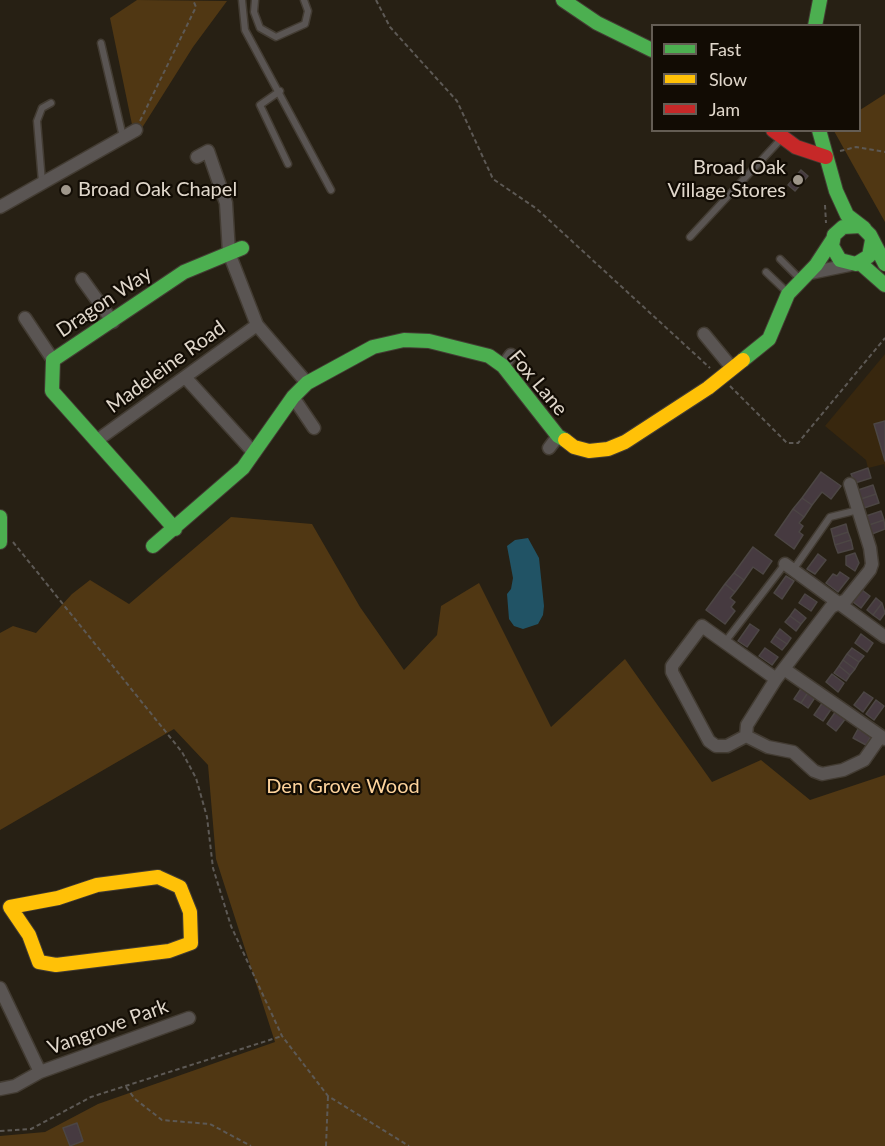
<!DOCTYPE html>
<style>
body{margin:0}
#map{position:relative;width:885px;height:1146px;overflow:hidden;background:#272014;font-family:Lato,sans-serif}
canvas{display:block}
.legend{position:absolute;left:651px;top:24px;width:210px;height:108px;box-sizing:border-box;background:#120c04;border:2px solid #645d54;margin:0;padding:8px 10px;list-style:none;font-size:18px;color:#e0d7cb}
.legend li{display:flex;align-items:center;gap:12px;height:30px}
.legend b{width:30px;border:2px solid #645d54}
</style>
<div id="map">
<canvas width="885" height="1146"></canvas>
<ul class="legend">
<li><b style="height:8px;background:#4caf50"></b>Fast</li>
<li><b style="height:8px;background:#ffc107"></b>Slow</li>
<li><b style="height:8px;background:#c62828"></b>Jam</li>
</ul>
</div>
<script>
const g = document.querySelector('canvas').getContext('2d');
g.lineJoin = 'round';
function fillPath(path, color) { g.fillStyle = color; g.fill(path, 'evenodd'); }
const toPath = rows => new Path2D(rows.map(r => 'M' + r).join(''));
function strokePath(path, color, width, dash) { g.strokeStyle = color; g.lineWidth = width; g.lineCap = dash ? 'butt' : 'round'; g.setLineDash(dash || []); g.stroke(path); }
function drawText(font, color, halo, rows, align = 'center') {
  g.font = font + ' Lato,sans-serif'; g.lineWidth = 4.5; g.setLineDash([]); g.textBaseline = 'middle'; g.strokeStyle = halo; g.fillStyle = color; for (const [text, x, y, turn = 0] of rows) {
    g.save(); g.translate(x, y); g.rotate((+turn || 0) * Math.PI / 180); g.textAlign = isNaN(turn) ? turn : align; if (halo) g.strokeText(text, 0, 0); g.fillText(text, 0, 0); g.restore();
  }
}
fillPath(toPath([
 [885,354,885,468,884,464,868,468,866,460,825,426]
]), '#38270e');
fillPath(toPath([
 [137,0,227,1,193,47,135,139,110,18],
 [885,94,885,222,834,131,860,130,860,110],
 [231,517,312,524,360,607,404,670,437,635,441,606,479,583,551,727,625,659,712,782,761,760,810,800,885,775,885,1146,71,1146,83,1141,76,1124,64,1129,70,1146,0,1146,0,1136,45,1132,98,1104,275,1042,216,859,208,765,174,729,0,830,0,633,13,626,36,633,72,594,90,580,129,604]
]), '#503713');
fillPath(toPath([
 [528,538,539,558,544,606,543,615,538,624,523,629,514,626,509,619,507,594,511,589,513,578,507,546,515,540]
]), '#215365');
const building = toPath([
 [801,170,808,176,795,191,788,185,801,170],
 [885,421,885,461,874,424,885,421],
 [868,468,871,478,855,483,851,474,868,468],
 [821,472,841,486,831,499,822,492,812,505,802,498,821,472],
 [873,485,876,494,861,499,858,490,873,485],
 [876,494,879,503,864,508,861,499,876,494],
 [802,498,812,505,804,517,793,509,802,498],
 [793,509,804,517,799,523,803,526,799,532,803,535,794,549,775,535,793,509],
 [881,511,884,520,869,525,866,516,881,511],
 [884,520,885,529,872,534,869,525,884,520],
 [846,524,848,532,833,537,831,529,846,524],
 [848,532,851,540,835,545,833,537,848,532],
 [851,540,853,549,838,553,835,545,851,540],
 [753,547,772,561,763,574,753,567,744,580,734,573,753,547],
 [855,553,859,563,855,571,846,565,846,556,855,553],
 [818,554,826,560,815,574,807,569,818,554],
 [840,572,849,578,838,592,826,583,833,574,837,576,840,572],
 [734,573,744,580,735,592,725,584,734,573],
 [786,576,794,581,782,599,774,593,786,576],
 [725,584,735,592,730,598,735,602,731,607,735,611,725,624,706,610,725,584],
 [862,590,870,596,861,608,853,602,862,590],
 [805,594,817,602,811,611,799,603,805,594],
 [876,598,882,603,873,615,867,610,876,598],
 [882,603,885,613,880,620,873,615,882,603],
 [795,609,806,618,801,624,790,616,795,609],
 [790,616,801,624,796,631,785,622,790,616],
 [750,624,759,630,747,647,738,641,750,624],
 [780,629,791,638,787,644,775,636,780,629],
 [861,634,873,643,867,652,855,643,861,634],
 [775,636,787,644,782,650,771,642,775,636],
 [765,648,778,657,772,665,759,656,765,648],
 [852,648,864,656,859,662,847,654,852,648],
 [847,654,859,662,855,669,843,660,847,654],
 [843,660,855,669,850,675,839,666,843,660],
 [839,666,850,675,846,681,834,673,839,666],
 [832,674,844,683,838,692,826,682,832,674],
 [802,687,809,691,801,703,794,699,802,687],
 [809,691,816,696,808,708,801,703,809,691],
 [864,692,873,698,863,712,854,705,864,692],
 [876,700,884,706,874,720,866,714,876,700],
 [823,702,832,708,823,721,814,715,823,702],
 [836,711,846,718,836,731,827,724,836,711],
 [858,729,871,736,866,745,853,738,858,729],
 [77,1123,83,1141,70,1146,63,1128,77,1123]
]);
fillPath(building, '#463a40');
strokePath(building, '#4c4644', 1.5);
const lane = toPath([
 [242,0,245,30,331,190],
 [255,0,254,12,260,28,276,37,305,24,308,11,304,0],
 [101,43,123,137],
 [280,91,260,105,288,164],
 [42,182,37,121,42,108,51,103],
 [690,237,782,138],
 [780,259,800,279],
 [766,272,788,293],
 [793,570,830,517,858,510],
 [725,642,785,564]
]);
const street = toPath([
 [197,157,208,151,226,203,229,253,257,325,307,383],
 [0,207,136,130],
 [810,273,849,265],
 [82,279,113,322],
 [25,318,53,360],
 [704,334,732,368],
 [503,366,511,355],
 [185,377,254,453],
 [293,397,314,428],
 [96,441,257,325],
 [549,448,558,436],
 [785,564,885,637],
 [784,669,885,739],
 [746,736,747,725,776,679,831,607,846,600,870,570,872,564,870,548,850,484],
 [746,736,727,746,716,746,709,741,672,672,672,666,702,626,776,679],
 [746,736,768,747,793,752,814,771,822,774,843,770,864,760,880,737],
 [0,988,40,1072],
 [0,1089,15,1086,40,1072,189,1018]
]);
const fast = toPath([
 [563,0,597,23,652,50],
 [815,26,820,0],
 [819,130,836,191,847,215,864,228],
 [872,240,869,256,856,264,840,260,832,246,834,235,843,227,861,226,870,235,885,264],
 [860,263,885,285],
 [743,360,769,339,788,294,816,265,833,239],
 [0,517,0,542],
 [175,529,52,391,53,360,184,272,242,248],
 [153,546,243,468,293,397,307,383,373,347,404,340,429,341,489,356,503,366,558,436,565,440]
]);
const slow = toPath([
 [565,440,574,447,589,451,608,449,625,442,708,388,743,360],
 [158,877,180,887,190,912,191,943,169,951,56,965,39,962,29,935,10,907,58,898,97,885,158,877]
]);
const jam = toPath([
 [773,130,796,147,826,157]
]);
strokePath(lane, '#433c33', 9);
strokePath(street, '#433c33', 15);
strokePath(fast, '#433c33', 16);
strokePath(slow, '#433c33', 16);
strokePath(jam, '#433c33', 16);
strokePath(toPath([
 [376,0,390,27,457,101,493,179,537,209,710,368],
 [140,121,196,7,193,0],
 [840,151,856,147,885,152],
 [825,205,826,223],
 [730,386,787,443,798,443,885,338],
 [13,542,182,752,196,778,207,817,213,868,231,926,282,1036,328,1096,409,1146],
 [126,1087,135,1099,162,1120,210,1124,251,1146],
 [0,1131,31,1129,91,1097,282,1036],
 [326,1146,328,1096]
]), '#5d5955', 2, [4.5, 3]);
strokePath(lane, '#5a5553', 6);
strokePath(street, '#5a5553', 12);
strokePath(fast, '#4caf50', 14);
strokePath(slow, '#ffc107', 14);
strokePath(jam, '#c62828', 14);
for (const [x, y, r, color] of [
 [798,180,6,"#9f978b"],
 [66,190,6,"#9f978b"]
]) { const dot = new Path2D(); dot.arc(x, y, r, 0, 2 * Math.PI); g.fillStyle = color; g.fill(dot); strokePath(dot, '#120c04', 2); }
drawText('20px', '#e0d7cb', '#120c04', [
 ["Broad Oak",786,168],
 ["Village Stores",786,191],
 ["Broad Oak Chapel",78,190,"left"]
], 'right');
drawText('20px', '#e0d7cb', '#120c04', [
 ["Dragon Way",104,302,-34],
 ["Madeleine Road",166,367,-36],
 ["Fox Lane",538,383,50],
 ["Vangrove Park",108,1027,-20]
]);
drawText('20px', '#fdd39c', '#120c04', [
 ["Den Grove Wood",343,787]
]);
</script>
